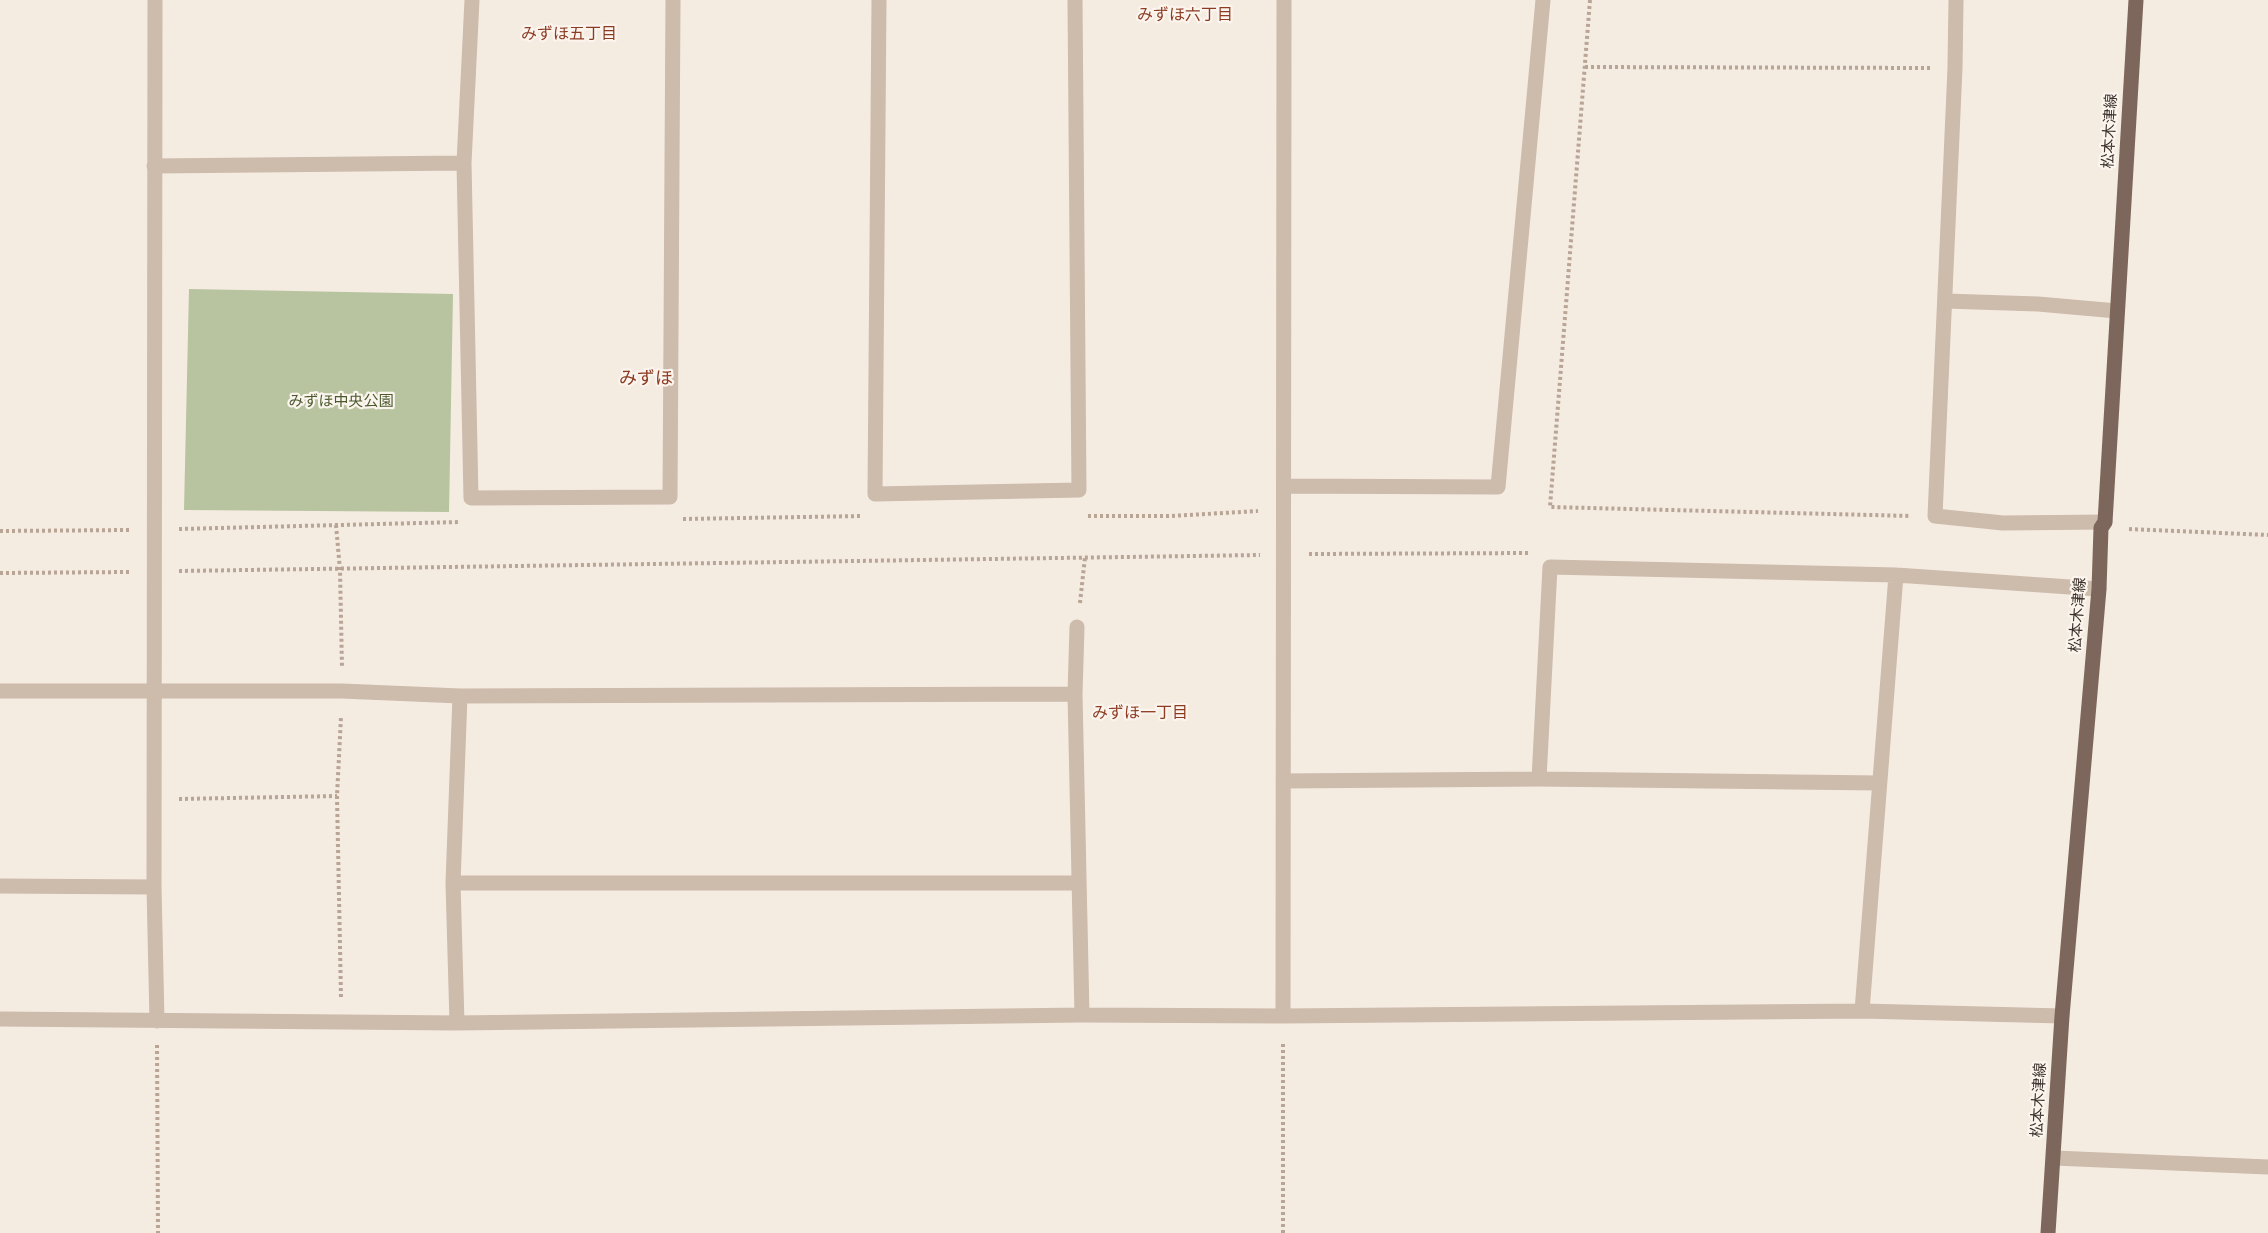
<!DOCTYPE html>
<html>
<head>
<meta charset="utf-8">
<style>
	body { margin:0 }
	canvas { display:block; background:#f4ebe1 }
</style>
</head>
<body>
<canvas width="2268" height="1233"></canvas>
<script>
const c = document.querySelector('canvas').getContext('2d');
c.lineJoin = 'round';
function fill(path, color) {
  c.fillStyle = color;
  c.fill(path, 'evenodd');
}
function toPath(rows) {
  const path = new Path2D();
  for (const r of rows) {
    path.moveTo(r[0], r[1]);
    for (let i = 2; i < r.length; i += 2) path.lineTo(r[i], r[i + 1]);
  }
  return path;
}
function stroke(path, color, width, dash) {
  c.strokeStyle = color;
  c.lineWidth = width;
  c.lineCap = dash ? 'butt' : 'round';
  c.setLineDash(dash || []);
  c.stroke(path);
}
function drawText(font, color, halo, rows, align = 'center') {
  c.font = font + ' Montserrat,"Noto Sans JP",sans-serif';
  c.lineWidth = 4.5;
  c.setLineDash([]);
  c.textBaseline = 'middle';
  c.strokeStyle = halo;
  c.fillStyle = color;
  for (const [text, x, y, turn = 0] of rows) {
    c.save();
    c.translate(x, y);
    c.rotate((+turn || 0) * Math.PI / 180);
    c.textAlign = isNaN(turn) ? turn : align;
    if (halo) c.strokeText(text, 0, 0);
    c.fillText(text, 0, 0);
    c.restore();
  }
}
const green = toPath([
	[189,289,453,294,449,512,184,510]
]);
const path = toPath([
	[1590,0,1550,507,1911,516],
	[1585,67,1930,68],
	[1088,516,1171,516,1258,511],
	[683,519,862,516],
	[336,525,340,570,342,668],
	[179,529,460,522],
	[2129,529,2268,535],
	[0,531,130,530],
	[1309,554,1530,553],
	[179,571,1260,555],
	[0,573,129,572],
	[1080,603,1085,557],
	[179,799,337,796],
	[341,997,337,796,341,717],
	[157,1045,158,1233],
	[1283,1233,1283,1042]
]);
const minor = toPath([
	[155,0,154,887,157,1021],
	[472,0,464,163,471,498,670,497,673,0],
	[879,0,875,494,1079,490,1075,0],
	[1956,0,1955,68,1935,516,2003,523,2105,522],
	[154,166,464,163],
	[1945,301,2038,304,2117,311],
	[1284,486,1498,487,1543,0],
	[1077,627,1075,694,1082,1015],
	[0,691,342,691,460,696,1075,694],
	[1539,779,1550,567,1896,575,2099,589],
	[1283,781,1539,779,1879,783],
	[453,883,1078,883],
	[0,886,154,887],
	[1862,1011,1896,575],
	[1283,1016,1284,0],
	[0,1019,457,1023,1082,1015,1283,1016,1862,1011,2062,1016],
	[457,1023,453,883,460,696],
	[2054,1158,2268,1167]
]);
const major = toPath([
	[2048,1233,2062,1016,2099,589,2101,528,2105,522,2136,0]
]);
const streetNames = [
	["松本木津線",2110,131,-87],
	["松本木津線",2078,615,-86],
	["松本木津線",2039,1100,-87]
];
const parkNames = [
	["みずほ中央公園",341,402]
];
const neighbourhoodNames = [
	["みずほ六丁目",1185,15],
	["みずほ五丁目",569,34],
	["みずほ一丁目",1140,713]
];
const quarterNames = [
	["みずほ",646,379]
];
fill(green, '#b8c4a0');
stroke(path, '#b9a596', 4, [3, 3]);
stroke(minor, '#cdbbac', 15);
stroke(major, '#7d675c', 15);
drawText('15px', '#3b302b', '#fbf5ee', streetNames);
drawText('15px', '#4a5a2e', '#fbf5ee', parkNames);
drawText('16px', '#8c3b22', '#fbf5ee', neighbourhoodNames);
drawText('18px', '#8c3b22', '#fbf5ee', quarterNames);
</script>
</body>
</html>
